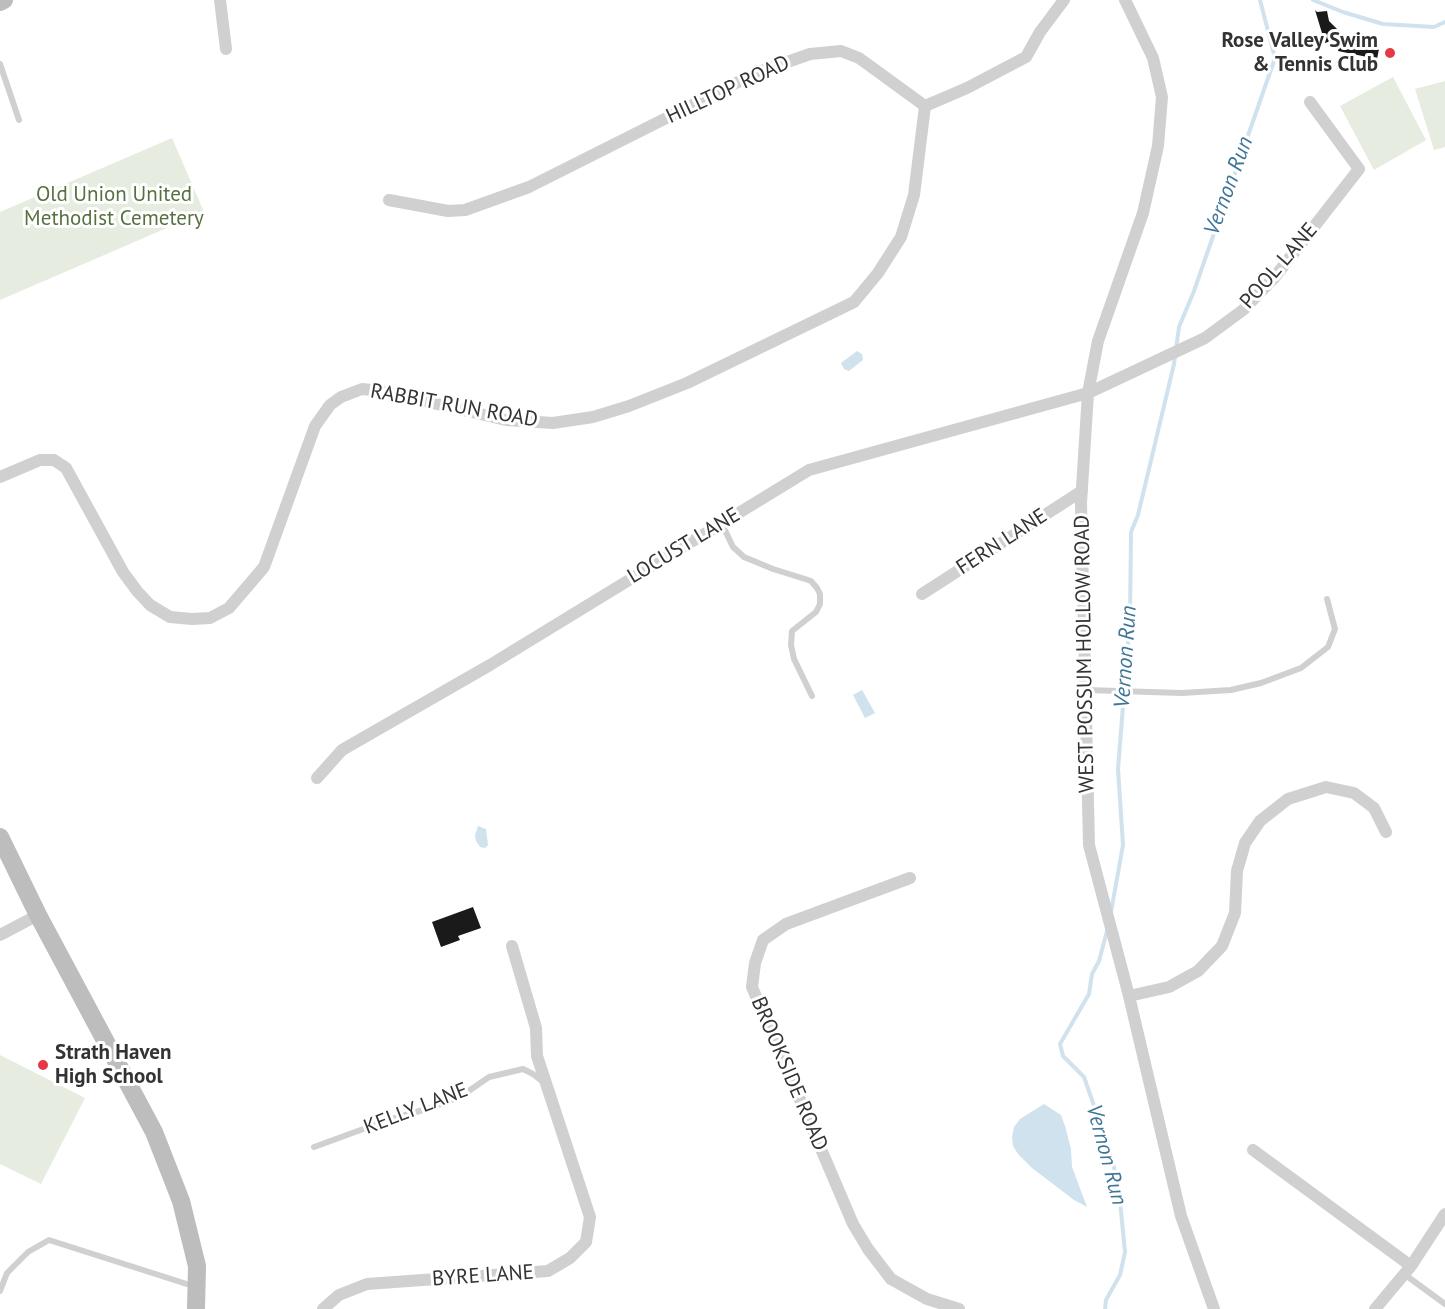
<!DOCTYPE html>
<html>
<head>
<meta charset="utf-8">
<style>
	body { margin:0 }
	canvas { display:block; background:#fff }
</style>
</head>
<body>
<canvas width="1445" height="1309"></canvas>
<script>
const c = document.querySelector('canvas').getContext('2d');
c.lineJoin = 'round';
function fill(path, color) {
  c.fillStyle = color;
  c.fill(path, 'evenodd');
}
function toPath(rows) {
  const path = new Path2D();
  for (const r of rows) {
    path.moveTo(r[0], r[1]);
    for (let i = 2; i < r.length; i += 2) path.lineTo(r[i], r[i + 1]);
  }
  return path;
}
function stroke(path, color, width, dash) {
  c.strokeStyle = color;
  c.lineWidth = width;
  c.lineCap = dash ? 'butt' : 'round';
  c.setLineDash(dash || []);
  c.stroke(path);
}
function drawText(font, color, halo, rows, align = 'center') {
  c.font = font + ' "PT Sans",sans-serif';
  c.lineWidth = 6;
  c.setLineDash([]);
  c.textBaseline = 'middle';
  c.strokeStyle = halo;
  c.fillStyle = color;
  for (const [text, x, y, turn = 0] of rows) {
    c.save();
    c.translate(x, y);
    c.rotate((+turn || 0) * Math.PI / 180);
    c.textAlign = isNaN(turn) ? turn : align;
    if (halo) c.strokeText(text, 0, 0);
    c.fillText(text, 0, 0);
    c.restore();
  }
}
const green = toPath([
	[1393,77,1426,140,1374,170,1340,106],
	[1445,81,1445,147,1434,150,1415,89],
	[172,138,204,212,0,300,0,212],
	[0,1055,85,1098,41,1184,0,1164]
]);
const water = toPath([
	[857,351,862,354,863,360,849,371,844,369,841,363],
	[862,690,875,713,865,718,853,695],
	[478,826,486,829,488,845,485,848,480,847,476,841,475,835],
	[1044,1104,1061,1115,1065,1126,1071,1149,1072,1167,1087,1207,1074,1200,1032,1168,1018,1154,1013,1146,1012,1137,1014,1127,1020,1119]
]);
const stream = toPath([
	[1313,0,1343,12,1383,24,1434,27,1445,22],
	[1111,912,1123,845,1118,769,1130,618,1131,532,1138,515,1174,364,1179,327,1194,291,1275,58,1260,0],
	[1105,1309,1106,1300,1120,1275,1125,1252,1120,1201,1114,1167,1105,1137,1084,1077,1063,1056,1060,1044,1089,994,1092,974,1099,961,1107,931]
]);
const building = toPath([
	[1315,10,1317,12,1327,11,1329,21,1337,29,1331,36,1331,41,1325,43],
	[1340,42,1379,49,1377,59,1338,51],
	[473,907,481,928,458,936,460,940,441,947,432,922]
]);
const lane = toPath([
	[0,64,19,120],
	[722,524,733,547,744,557,773,569,802,578,811,581,817,588,820,594,820,604,816,612,792,631,791,645,794,659,812,696],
	[1086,690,1182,693,1231,690,1261,683,1301,668,1328,647,1335,629,1327,599],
	[314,1147,388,1120,430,1108,460,1097,489,1077,523,1069,533,1074,543,1082],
	[1404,1274,1445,1304],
	[0,1291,7,1273,28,1252,49,1240,193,1286]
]);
const street = toPath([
	[220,0,226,49],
	[1125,0,1153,58,1162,97,1158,146,1143,213,1098,341,1088,393,1081,503,1089,845,1129,996,1181,1216,1214,1309],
	[925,106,967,88,1026,57,1040,32,1064,0],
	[389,200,448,211,465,210,479,205,529,187,756,73,810,54,841,51,859,58,925,106],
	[0,477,40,460,54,460,66,468,123,572,137,591,150,605,170,617,192,619,210,618,229,608,264,567,315,426,330,405,341,397,362,389,381,391,506,420,553,423,593,417,629,406,687,383,854,302,878,273,901,237,914,195,925,106],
	[922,594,1082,491],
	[317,778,342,750,490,665,809,470,1088,393,1205,338,1243,310,1274,278,1359,169,1310,102],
	[910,878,786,924,763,940,755,963,752,987,853,1224,868,1249,891,1279,927,1299,959,1309],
	[0,935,38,915],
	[1129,996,1169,987,1198,971,1222,946,1235,913,1237,871,1245,843,1260,821,1288,799,1326,787,1354,793,1374,808,1386,832],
	[1253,1150,1411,1266],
	[323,1309,339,1295,367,1284,548,1271,570,1258,586,1242,590,1217,537,1056,536,1028,512,946],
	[1375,1309,1411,1266,1445,1214]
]);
const secondary = toPath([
	[0,2,4,0],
	[0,837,38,915,154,1132,181,1201,197,1266,196,1309]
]);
const markers = [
	[1390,53,6,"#e63946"],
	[43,1065,6,"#e63946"]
];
const poiNames = [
	["Rose Valley Swim",1378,41],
	["& Tennis Club",1378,65],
	["Strath Haven",55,1053,"left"],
	["High School",55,1077,"left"]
];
const streetNames = [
	["HILLTOP ROAD",728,90,-25],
	["POOL LANE",1279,266,-49],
	["RABBIT RUN ROAD",454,406,10],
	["FERN LANE",1002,542,-33],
	["LOCUST LANE",684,546,-31],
	["WEST POSSUM HOLLOW ROAD",1085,654,-91],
	["BROOKSIDE ROAD",789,1074,67],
	["KELLY LANE",416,1109,-21],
	["BYRE LANE",483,1276,-4]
];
const parkNames = [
	["Old Union United",114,195],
	["Methodist Cemetery",114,219]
];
const waterNames = [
	["Vernon Run",1229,186,-70],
	["Vernon Run",1126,657,-86],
	["Vernon Run",1106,1155,75]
];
fill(green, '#e6ecdf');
fill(water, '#cfe2ee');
stroke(stream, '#cfe2ee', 4);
fill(building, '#1a1a1a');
stroke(lane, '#d0d0d0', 6);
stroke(street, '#d0d0d0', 12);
stroke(secondary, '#bdbdbd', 18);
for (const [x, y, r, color] of markers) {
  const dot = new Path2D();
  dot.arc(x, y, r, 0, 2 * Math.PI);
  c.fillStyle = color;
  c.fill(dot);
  stroke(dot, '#fff', 2);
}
drawText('bold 21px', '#333', '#fff', poiNames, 'right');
drawText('21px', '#333', '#fff', streetNames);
drawText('21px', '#56703f', '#fff', parkNames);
drawText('italic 22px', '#3f7597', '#fff', waterNames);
</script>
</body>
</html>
